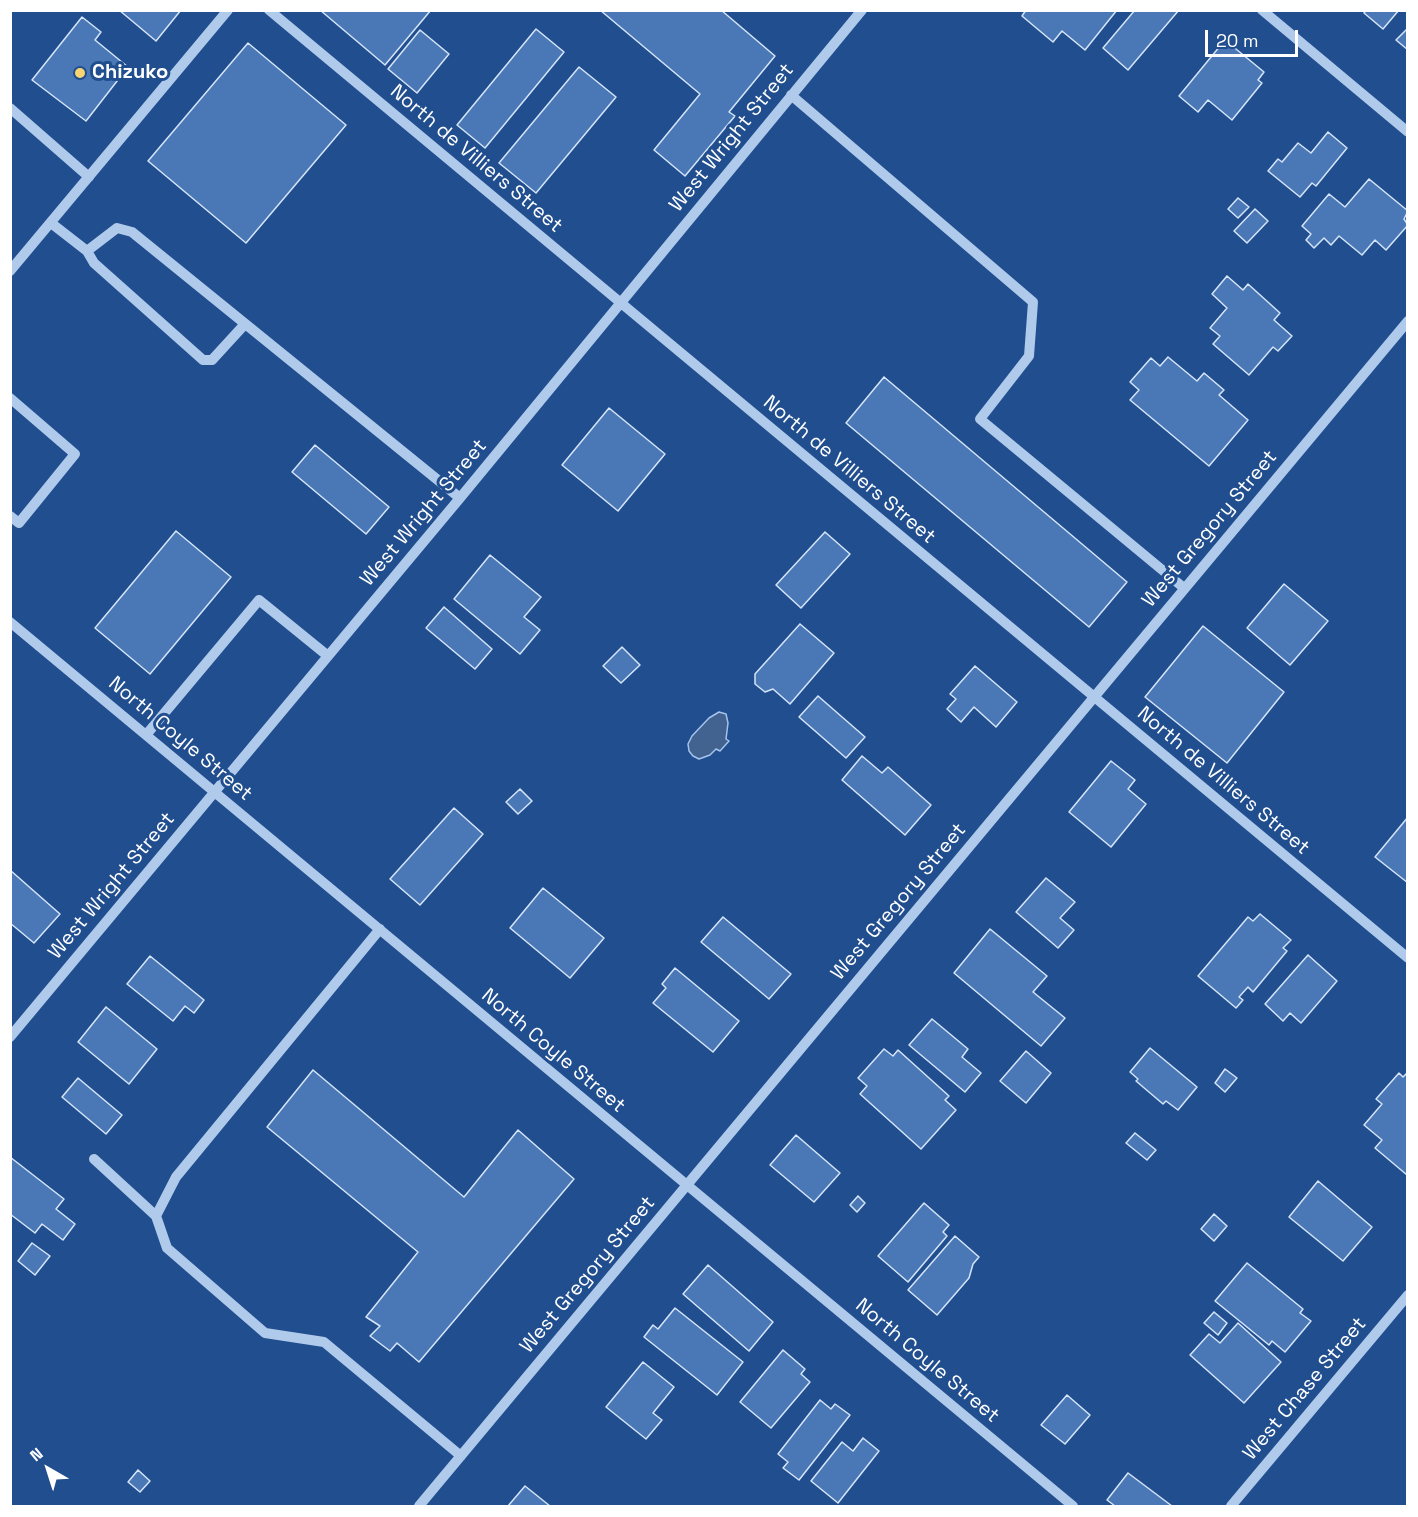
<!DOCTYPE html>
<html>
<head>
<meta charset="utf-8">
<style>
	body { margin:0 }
	#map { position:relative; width:1418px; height:1517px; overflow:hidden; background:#214e8e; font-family:"Space Grotesk",sans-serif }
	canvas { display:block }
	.frame { position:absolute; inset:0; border:12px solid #fff; pointer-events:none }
	.north { position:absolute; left:18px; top:1439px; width:60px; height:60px; -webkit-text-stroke:4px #214e8e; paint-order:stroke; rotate:321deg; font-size:16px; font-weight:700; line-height:24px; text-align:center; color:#fff }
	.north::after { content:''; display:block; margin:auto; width:21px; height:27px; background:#fff; clip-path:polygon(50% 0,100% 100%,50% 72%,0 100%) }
	.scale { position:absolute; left:1205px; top:30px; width:93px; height:27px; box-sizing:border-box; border:3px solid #fff; border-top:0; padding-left:8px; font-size:18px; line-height:21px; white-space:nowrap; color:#fff; -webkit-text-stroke:4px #214e8e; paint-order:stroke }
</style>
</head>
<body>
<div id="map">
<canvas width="1418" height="1517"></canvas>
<div class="frame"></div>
<div class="north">N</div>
<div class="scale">20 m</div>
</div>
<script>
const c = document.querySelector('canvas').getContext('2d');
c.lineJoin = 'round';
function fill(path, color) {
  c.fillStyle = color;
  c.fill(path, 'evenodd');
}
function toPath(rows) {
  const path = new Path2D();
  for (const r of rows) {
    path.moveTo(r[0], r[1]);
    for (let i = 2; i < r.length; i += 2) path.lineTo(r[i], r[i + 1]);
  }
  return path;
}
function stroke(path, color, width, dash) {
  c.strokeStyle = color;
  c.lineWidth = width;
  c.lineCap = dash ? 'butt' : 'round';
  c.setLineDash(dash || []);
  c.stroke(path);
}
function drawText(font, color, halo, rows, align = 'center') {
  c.font = font + ' "Space Grotesk",sans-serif';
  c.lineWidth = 6;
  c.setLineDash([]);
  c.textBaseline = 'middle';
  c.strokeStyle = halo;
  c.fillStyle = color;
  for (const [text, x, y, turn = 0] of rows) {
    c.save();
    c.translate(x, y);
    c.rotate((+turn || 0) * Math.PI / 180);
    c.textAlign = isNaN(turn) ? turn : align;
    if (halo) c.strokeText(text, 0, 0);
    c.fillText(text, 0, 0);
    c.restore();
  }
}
const water = toPath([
	[719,712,726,714,728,723,726,739,729,741,720,751,716,749,710,755,699,759,693,756,689,751,688,744,692,736,709,718,719,712]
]);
const building = toPath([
	[119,10,181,10,156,41,119,10],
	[320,10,431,10,385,65,320,10],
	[600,10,721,10,775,56,729,112,735,116,685,176,654,150,700,94,600,10],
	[1026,10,1117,10,1085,50,1062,31,1053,42,1022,16,1026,10],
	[1135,10,1179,10,1128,70,1103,48,1135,10],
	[1366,10,1399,10,1383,29,1364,13,1366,10],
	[82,17,101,32,95,40,128,67,86,121,32,80,82,17],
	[1408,28,1408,50,1396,40,1408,28],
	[536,29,564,52,485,148,457,125,536,29],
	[420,30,449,54,417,93,388,69,420,30],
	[1225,40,1264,72,1258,80,1262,83,1232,120,1208,100,1198,112,1179,96,1225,40],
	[248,43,346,125,246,243,148,161,248,43],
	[579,67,616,97,536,193,499,163,579,67],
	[1328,132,1347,148,1316,186,1312,183,1300,197,1268,171,1278,159,1282,162,1298,143,1311,153,1328,132],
	[1369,179,1408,211,1404,219,1408,225,1386,250,1375,240,1362,255,1339,236,1331,245,1324,238,1314,248,1306,240,1311,234,1302,226,1329,194,1345,207,1369,179],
	[1238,198,1249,207,1238,218,1228,209,1238,198],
	[1255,209,1268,221,1247,243,1234,231,1255,209],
	[1227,276,1243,290,1248,284,1280,313,1274,320,1292,336,1278,351,1273,347,1249,375,1213,344,1220,336,1210,328,1227,308,1212,294,1227,276],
	[1168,357,1197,381,1204,373,1224,390,1219,395,1248,420,1209,466,1130,400,1139,390,1130,382,1151,358,1160,366,1168,357],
	[884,377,1127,582,1089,627,846,423,884,377],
	[609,408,665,454,618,511,562,465,609,408],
	[315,445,389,507,366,534,292,472,315,445],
	[176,531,231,577,150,674,95,628,176,531],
	[825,532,850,554,801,608,776,585,825,532],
	[490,555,541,597,524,617,540,630,520,654,454,599,490,555],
	[1284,584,1328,621,1290,665,1247,628,1284,584],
	[444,607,492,649,475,669,426,628,444,607],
	[800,624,834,653,790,704,773,689,765,692,755,684,755,674,800,624],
	[1203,626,1284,692,1227,763,1145,697,1203,626],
	[622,647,640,665,621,683,603,666,622,647],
	[975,666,1017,702,996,727,974,707,961,722,947,709,956,699,950,694,975,666],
	[818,696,865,737,846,758,799,717,818,696],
	[862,756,882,773,888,767,931,805,905,835,842,780,862,756],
	[1111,761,1135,780,1128,789,1146,804,1111,847,1069,812,1111,761],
	[520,789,532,801,518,814,506,802,520,789],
	[454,808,483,834,420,905,390,879,454,808],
	[1408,817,1408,883,1375,857,1408,817],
	[10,870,60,914,34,943,10,923,10,870],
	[1046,878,1075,902,1060,918,1074,930,1058,948,1016,912,1046,878],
	[543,888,604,938,570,978,510,928,543,888],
	[1260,914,1291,940,1283,948,1287,951,1253,992,1248,987,1239,997,1243,1000,1236,1008,1198,976,1248,917,1253,921,1260,914],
	[723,917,791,974,769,999,701,942,723,917],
	[990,929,1047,976,1033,992,1065,1018,1041,1046,954,973,990,929],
	[1308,955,1337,981,1301,1023,1290,1013,1283,1021,1265,1004,1308,955],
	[150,956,204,1000,194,1013,185,1006,173,1021,127,984,150,956],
	[675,968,739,1021,713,1052,653,1003,666,988,662,984,675,968],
	[106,1007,157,1049,129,1084,78,1042,106,1007],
	[932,1019,968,1049,962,1057,981,1073,965,1092,909,1045,932,1019],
	[1150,1048,1197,1087,1178,1110,1166,1101,1163,1104,1136,1081,1138,1079,1130,1072,1150,1048],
	[884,1049,893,1056,898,1050,949,1096,945,1100,956,1110,921,1149,860,1094,867,1086,858,1078,884,1049],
	[1026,1051,1051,1073,1026,1103,1000,1081,1026,1051],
	[1225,1069,1237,1078,1225,1092,1215,1083,1225,1069],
	[313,1070,464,1197,518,1130,574,1179,419,1362,397,1343,390,1351,370,1336,380,1326,366,1317,418,1252,267,1127,313,1070],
	[1408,1072,1408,1174,1407,1175,1375,1148,1382,1140,1364,1125,1382,1104,1376,1099,1399,1073,1403,1077,1408,1072],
	[78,1078,122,1115,106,1134,62,1097,78,1078],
	[1135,1133,1156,1150,1147,1160,1126,1143,1135,1133],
	[796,1135,840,1173,814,1202,770,1165,796,1135],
	[10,1157,64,1199,56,1209,75,1224,63,1240,42,1224,35,1233,10,1214,10,1157],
	[1318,1181,1372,1227,1343,1261,1289,1217,1318,1181],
	[858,1196,865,1203,857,1212,850,1205,858,1196],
	[924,1203,949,1225,943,1232,947,1236,908,1282,878,1256,924,1203],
	[1214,1214,1227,1226,1214,1241,1201,1229,1214,1214],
	[955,1236,979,1257,973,1264,969,1278,937,1315,908,1290,955,1236],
	[32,1243,50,1256,35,1275,18,1261,32,1243],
	[1247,1263,1303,1309,1300,1313,1311,1321,1285,1352,1272,1341,1269,1345,1215,1301,1247,1263],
	[708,1265,773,1322,749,1351,683,1294,708,1265],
	[675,1308,743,1362,717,1395,644,1337,653,1325,658,1329,675,1308],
	[1214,1312,1227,1323,1218,1335,1204,1323,1214,1312],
	[1238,1323,1281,1362,1244,1403,1190,1355,1209,1334,1220,1343,1238,1323],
	[783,1350,805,1369,801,1374,810,1382,771,1428,740,1402,783,1350],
	[643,1362,674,1387,653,1413,662,1420,646,1439,606,1407,643,1362],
	[1067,1395,1090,1415,1065,1444,1041,1425,1067,1395],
	[820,1400,831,1409,835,1404,850,1415,799,1480,783,1468,788,1462,778,1454,820,1400],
	[863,1438,879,1451,838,1503,811,1481,842,1442,853,1451,863,1438],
	[138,1470,150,1481,140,1492,128,1482,138,1470],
	[1128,1473,1172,1506,1115,1506,1107,1500,1128,1473],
	[525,1486,550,1506,508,1506,525,1486]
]);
const minor = toPath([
	[269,10,1408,958],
	[1262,10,1408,132],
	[791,95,1033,302,1029,356,980,419,1184,588],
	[10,108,89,177],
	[51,223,87,251,117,228,132,232,460,498],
	[87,251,94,263,203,360,212,360,245,324],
	[10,271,228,10],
	[10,398,75,454,19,523,10,516],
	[10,622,1073,1506],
	[146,735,259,600,328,656],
	[380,929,176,1177,156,1216,167,1248,265,1333,324,1342,461,1456],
	[10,1037,460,498,862,10],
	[94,1159,156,1216],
	[419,1506,1408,321],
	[1231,1506,1408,1295]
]);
const markers = [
	[80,73,6,"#f8d572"]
];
const poiNames = [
	["Chizuko",92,73]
];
const streetNames = [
	["West Wright Street",732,138,-51],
	["North de Villiers Street",476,159,40],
	["North de Villiers Street",849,470,40],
	["West Wright Street",424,513,-50],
	["West Gregory Street",1210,529,-50],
	["North Coyle Street",180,739,40],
	["North de Villiers Street",1223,781,40],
	["West Wright Street",112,886,-50],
	["West Gregory Street",899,902,-50],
	["North Coyle Street",553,1051,40],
	["West Gregory Street",588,1275,-50],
	["North Coyle Street",927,1361,40],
	["West Chase Street",1305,1389,-50]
];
fill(water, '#426290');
stroke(water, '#a4c4ed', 1.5);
fill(building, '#4a77b5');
stroke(building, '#d5e5f9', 1.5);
stroke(minor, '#b0caec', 10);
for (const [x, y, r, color] of markers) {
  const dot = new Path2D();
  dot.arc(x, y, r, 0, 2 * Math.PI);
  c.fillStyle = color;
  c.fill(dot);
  stroke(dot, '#214e8e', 2);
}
drawText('bold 20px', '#fff', '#214e8e', poiNames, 'left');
drawText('20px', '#fff', '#214e8e', streetNames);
</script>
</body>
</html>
